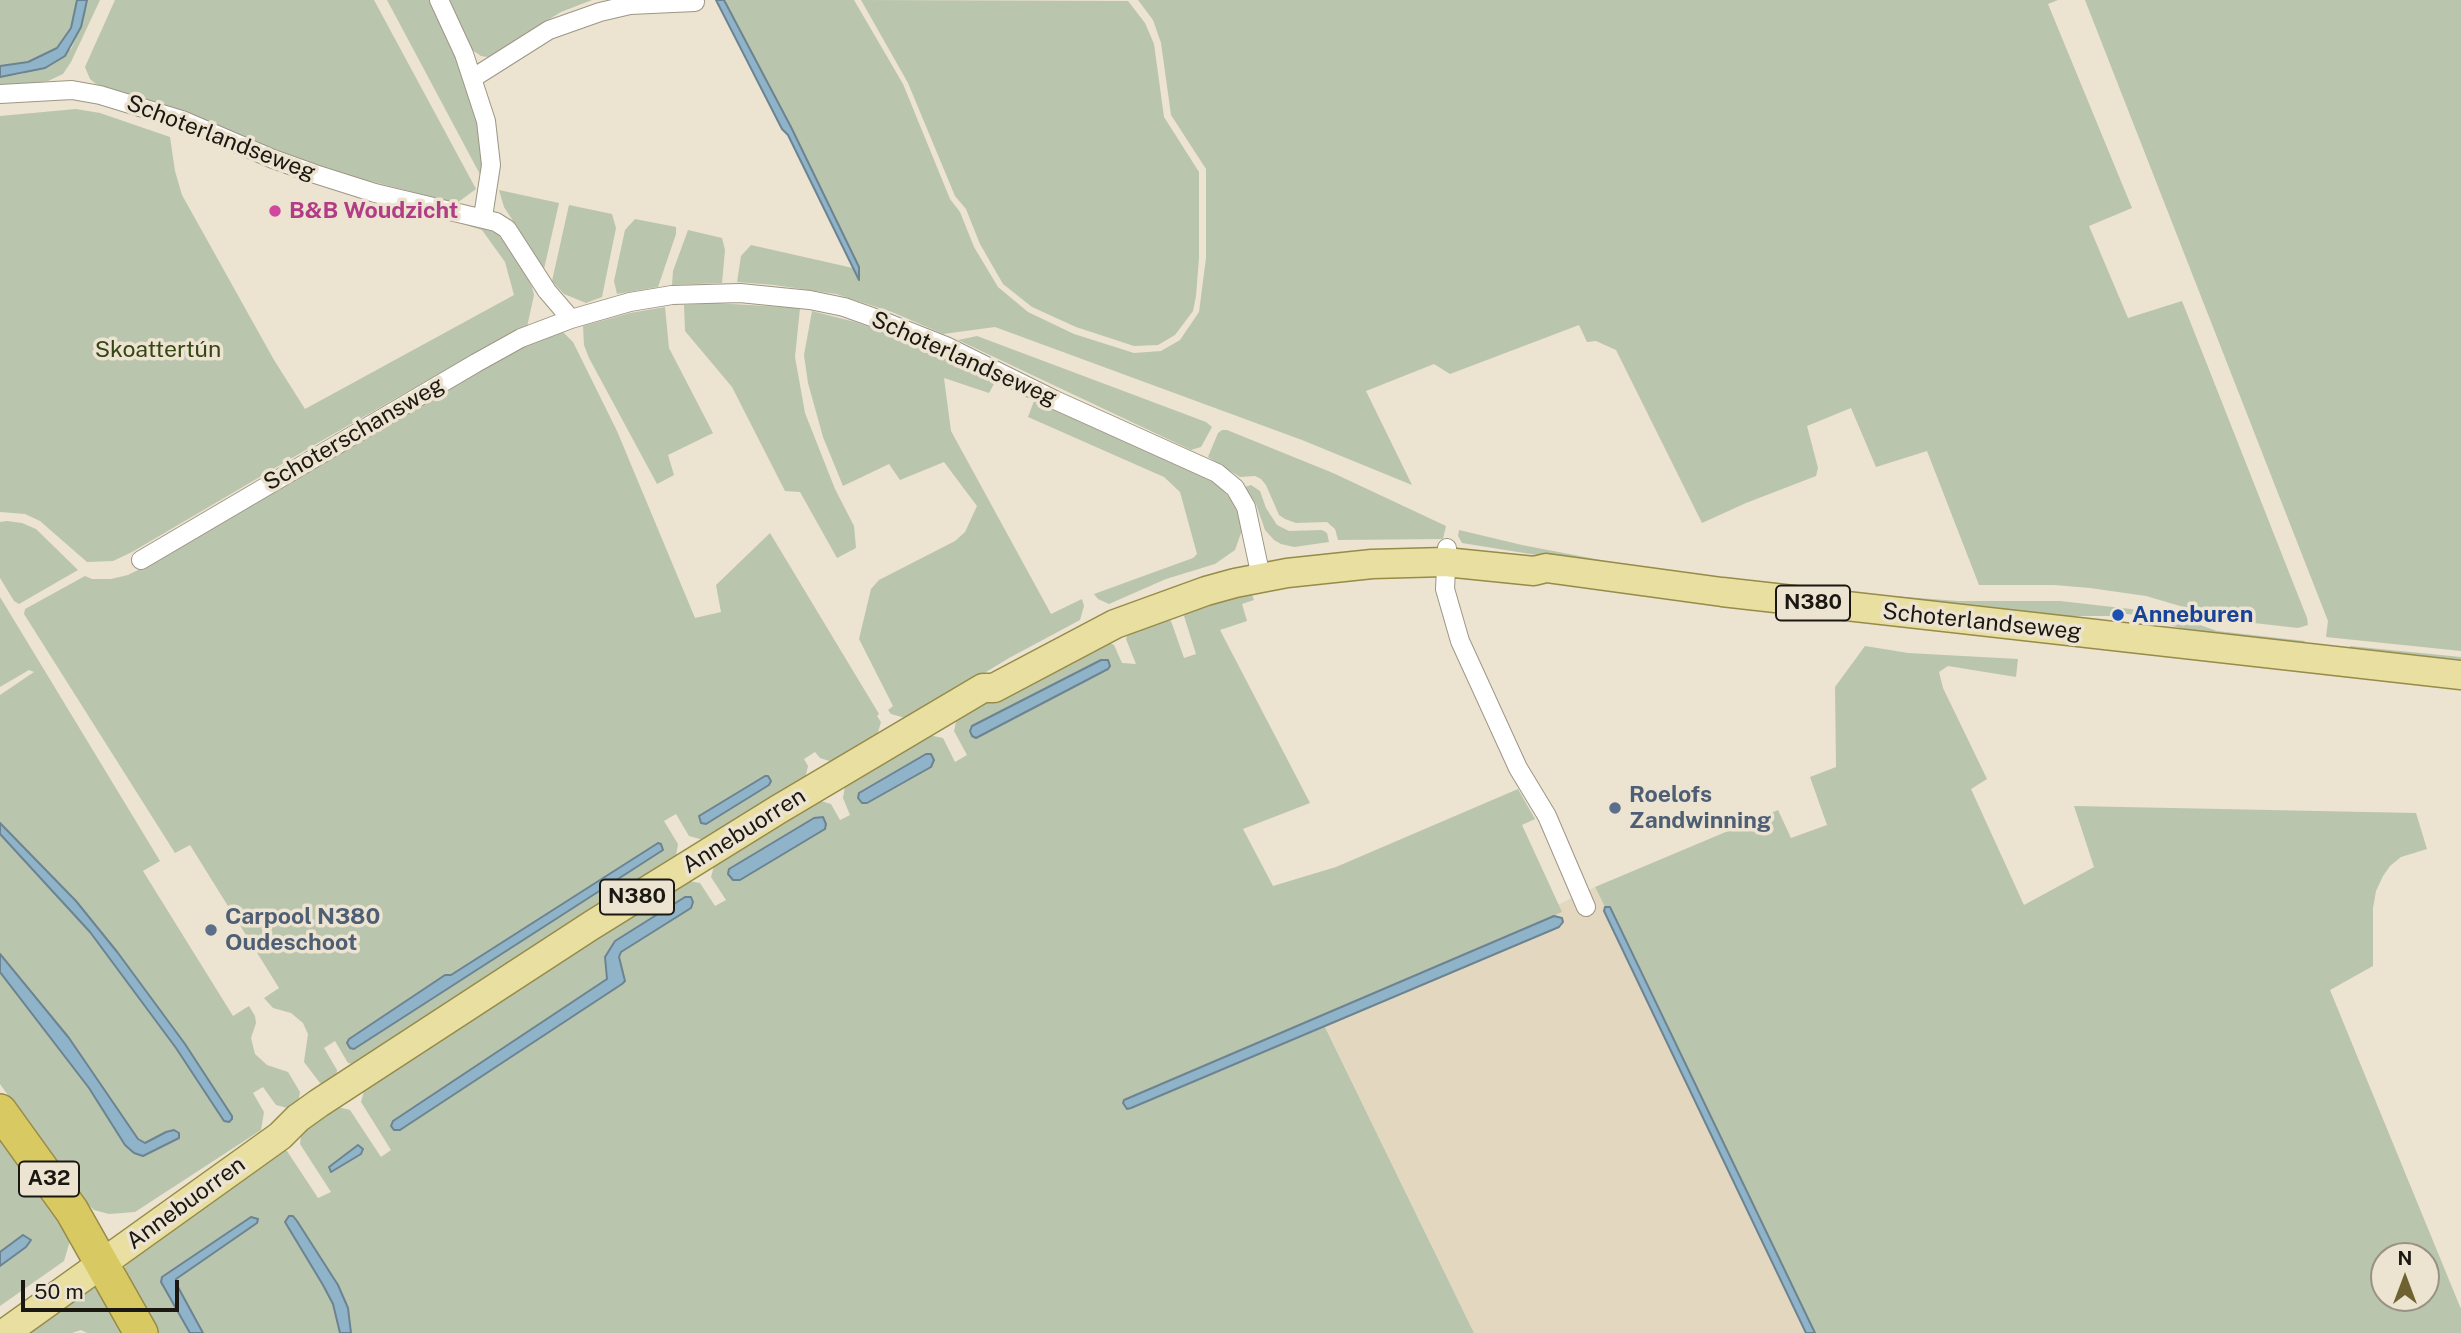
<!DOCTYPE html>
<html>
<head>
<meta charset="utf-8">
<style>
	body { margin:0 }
	#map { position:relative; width:2461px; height:1333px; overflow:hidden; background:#ece3d1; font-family:"Public Sans",sans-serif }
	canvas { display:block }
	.north { position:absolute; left:2370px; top:1242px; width:70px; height:70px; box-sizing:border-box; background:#ece3d1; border:2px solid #989285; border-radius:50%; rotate:0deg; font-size:19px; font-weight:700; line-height:28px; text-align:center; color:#1b1812 }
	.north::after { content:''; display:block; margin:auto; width:24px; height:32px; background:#6e6330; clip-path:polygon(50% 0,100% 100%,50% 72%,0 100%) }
	.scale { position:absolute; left:21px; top:1280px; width:158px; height:32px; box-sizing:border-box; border:4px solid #1b1812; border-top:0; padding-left:9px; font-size:21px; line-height:24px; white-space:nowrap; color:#1b1812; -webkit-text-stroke:5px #ece3d1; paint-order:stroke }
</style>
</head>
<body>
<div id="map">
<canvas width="2461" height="1333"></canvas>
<div class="north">N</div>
<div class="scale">50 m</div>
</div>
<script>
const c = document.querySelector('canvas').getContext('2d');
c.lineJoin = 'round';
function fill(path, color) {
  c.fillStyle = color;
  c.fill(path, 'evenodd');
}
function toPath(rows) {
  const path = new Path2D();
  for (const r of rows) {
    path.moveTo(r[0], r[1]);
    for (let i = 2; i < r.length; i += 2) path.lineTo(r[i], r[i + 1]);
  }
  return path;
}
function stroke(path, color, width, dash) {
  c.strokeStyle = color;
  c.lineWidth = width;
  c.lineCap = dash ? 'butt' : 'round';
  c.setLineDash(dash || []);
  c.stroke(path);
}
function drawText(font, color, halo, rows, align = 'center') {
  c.font = font + ' "Public Sans",sans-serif';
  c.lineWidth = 7;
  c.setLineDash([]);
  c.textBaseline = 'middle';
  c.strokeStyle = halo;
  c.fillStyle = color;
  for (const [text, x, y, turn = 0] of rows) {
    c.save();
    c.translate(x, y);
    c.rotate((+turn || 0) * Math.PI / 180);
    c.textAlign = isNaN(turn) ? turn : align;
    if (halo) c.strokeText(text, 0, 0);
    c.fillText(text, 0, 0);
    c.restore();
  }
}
const built = toPath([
	[1595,887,1809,1333,1474,1333,1321,1018]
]);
const green = toPath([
	[0,0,77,0,71,28,57,48,28,62,0,66],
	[87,0,100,0,71,62,63,74,48,81,0,88,0,77,22,74,71,49,81,27],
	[115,0,374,0,476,189,457,203,330,171,286,157,175,109,96,84,90,79,85,67],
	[387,0,432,0,449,37,475,114,481,136,483,180],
	[448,0,592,0,561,12,520,37,496,56,487,57,481,56,468,47],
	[724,0,854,0,903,84,950,199,960,212,974,247,998,287,1028,312,1074,334,1134,353,1161,351,1180,340,1199,312,1206,258,1206,169,1171,115,1161,43,1153,20,1138,0,2058,0,2048,4,2132,208,2089,226,2128,318,2182,301,2307,618,2308,625,2298,628,2228,620,2146,596,2090,588,2054,585,1979,585,1927,451,1876,467,1851,408,1807,426,1818,468,1816,476,1746,503,1702,523,1616,350,1596,341,1587,342,1579,325,1450,374,1434,364,1366,391,1412,485,1302,440,995,327,943,334,892,312,836,294,774,285,737,282,741,256,751,245,853,268,857,278,791,127],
	[861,0,1128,1,1145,23,1154,44,1164,117,1199,172,1199,258,1196,296,1193,311,1175,335,1158,345,1134,346,1076,327,1032,307,1003,284,980,244,966,209,955,196,908,83],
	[2085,0,2461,0,2461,651,2326,637,2328,621],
	[76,109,100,113,170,137,175,171,182,195,274,360,305,409,514,295,505,262,482,230,466,225,466,221,486,228,497,234,505,241,519,262,532,287,534,295,527,327,489,345,316,444,132,552,113,561,87,562,40,521,25,514,0,512,0,116],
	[499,190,559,203,544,269,504,207],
	[569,205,612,214,616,228,602,297,586,303,564,294,552,281],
	[635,219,676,227,676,234,658,287,617,294,614,281,625,230],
	[688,230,722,238,725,250,722,283,672,285,673,271],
	[715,303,800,308,795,357,805,413,835,489,854,526,856,548,837,558,800,492,785,491,732,387,685,331,684,305],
	[665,307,669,348,713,433,668,455,674,475,657,484,589,358,584,345,583,326,630,313],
	[812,311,855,322,905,340,995,382,989,393,944,378,951,431,1051,614,1082,599,1084,606,1080,620,1009,658,909,719,891,714,888,710,893,706,859,639,871,589,879,580,955,541,965,532,977,506,944,462,900,480,889,464,843,486,823,437,808,383,804,355],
	[561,330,573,342,617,431,695,618,721,612,716,585,770,533,879,714,877,716,881,722,876,739,836,763,820,758,815,752,804,759,808,766,804,783,707,841,689,836,676,814,664,821,678,844,675,861,359,1065,348,1063,335,1041,324,1048,337,1070,336,1079,330,1084,320,1083,304,1062,308,1034,303,1023,291,1013,273,1008,264,998,279,988,190,845,175,853,24,614,25,609,85,576,92,579,111,579,128,575,152,563,503,354],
	[765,776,769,785,706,824,699,816],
	[658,843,661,844,347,1043,349,1038,445,975,451,975],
	[977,336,1206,422,1212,427,1201,447,1191,450,958,340],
	[1034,401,1214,481,1230,498,1240,517,1242,530,1235,550,1215,564,1166,579,1109,604,1098,599,1094,594,1193,558,1197,554,1180,492,1164,477,1028,417],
	[1222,430,1227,430,1333,473,1446,526,1443,539,1338,540,1335,529,1327,522,1296,523,1285,519,1279,515,1266,485,1261,479,1255,476,1240,477,1208,457,1218,433],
	[1251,485,1260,491,1266,508,1277,525,1289,531,1322,530,1327,533,1329,542,1294,547,1281,544,1274,540,1265,530,1256,504,1245,487],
	[7,521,22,523,36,529,78,570,19,604,14,601,0,578,0,522],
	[1459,530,1522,545,1642,568,1642,572,1462,543,1458,536],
	[1250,590,1254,600,1242,604,1247,621,1220,630,1310,803,1243,829,1273,886,1336,867,1518,789,1535,819,1522,825,1562,912,1124,1100,1123,1103,1127,1109,1131,1108,1325,1027,1474,1333,351,1333,351,1329,285,1222,323,1285,333,1304,340,1333,203,1333,178,1287,176,1279,251,1217,162,1277,161,1282,190,1333,150,1333,124,1284,125,1267,133,1250,274,1148,287,1151,318,1198,331,1192,300,1144,302,1128,334,1106,350,1110,381,1157,391,1150,361,1102,366,1084,682,880,700,883,715,906,726,900,711,877,716,859,814,799,831,804,840,820,850,815,843,798,846,780,923,734,943,738,955,762,967,755,954,731,958,713,1097,637,1114,645,1122,663,1136,664,1126,639,1132,622,1155,614,1171,621,1184,658,1196,654,1184,616,1191,601],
	[1102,660,1110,666,1108,670,976,737,972,736,972,726],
	[814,818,823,818,801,843,740,880,733,880,728,874,730,869],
	[615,941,629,945,618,956,625,980,622,984,394,1120,608,979,605,968],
	[1880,595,1958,601,2060,601,2166,613,2217,631,2305,641,2301,647,2214,637,2154,621,2153,617,2117,613,2116,616,2040,616,1879,600],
	[0,597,160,861,143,871,233,1016,249,1006,255,1016,256,1023,251,1038,255,1054,267,1065,288,1072,300,1092,298,1103,291,1109,276,1105,263,1087,253,1093,264,1112,261,1130,135,1212,109,1214,94,1210,81,1197,0,1084,0,972,89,1088,125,1145,134,1153,166,1132,144,1143,138,1139,69,1038,0,954,0,834,90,932,176,1048,224,1120,232,1116,185,1044,97,926,76,901,0,823,0,695,34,672,29,670,0,687],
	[1865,646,1908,653,2018,659,2016,677,1948,666,1939,672,1943,688,1987,779,1971,789,2024,905,2094,867,2074,806,2416,813,2427,849,2401,857,2390,866,2383,876,2376,891,2373,908,2373,966,2330,990,2461,1309,2461,1333,1815,1333,1611,907,1605,907,1595,887,1778,810,1791,838,1827,825,1810,777,1836,767,1835,687],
	[2384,1256,2426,1256,2426,1298,2384,1298],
	[2350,646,2461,657,2461,665,2349,650],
	[0,1124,68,1231,70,1241,64,1261,0,1306],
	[87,1279,105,1290,133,1333,87,1333,81,1330,72,1333,13,1333]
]);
const water = toPath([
	[77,0,87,0,84,14,81,27,65,56,45,68,0,77,0,66,28,62,57,48,71,28,77,0],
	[716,0,724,0,791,127,859,267,859,280,788,135,782,129,716,0],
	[1101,660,1108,660,1110,666,1108,669,976,738,972,736,970,731,972,726,1101,660],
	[926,754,931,754,934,760,931,767,867,803,862,803,858,798,859,793,926,754],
	[765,776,768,776,771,781,769,785,706,824,701,823,699,816,765,776],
	[823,817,826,824,825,829,740,880,733,880,728,874,729,869,814,818,823,817],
	[0,823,76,901,118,953,185,1044,232,1116,232,1119,229,1122,224,1121,176,1048,90,932,0,834,0,823],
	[658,843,661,844,663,850,354,1049,350,1048,347,1043,349,1039,445,975,451,975,658,843],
	[685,897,691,897,693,902,691,908,621,952,619,957,625,981,622,984,400,1130,394,1130,391,1126,393,1121,607,979,605,957,615,941,685,897],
	[1605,907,1610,907,1815,1333,1806,1333,1604,911,1605,907],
	[1554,916,1562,918,1563,922,1559,927,1131,1108,1127,1109,1123,1103,1124,1100,1554,916],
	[0,954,69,1038,138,1139,145,1143,166,1132,174,1130,179,1133,179,1138,143,1156,134,1153,125,1145,89,1088,0,972,0,954],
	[358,1145,363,1149,361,1154,331,1172,329,1167,358,1145],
	[289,1216,293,1216,297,1221,338,1285,348,1308,351,1333,340,1333,333,1304,323,1285,285,1222,289,1216],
	[251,1217,258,1219,257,1223,176,1279,178,1287,203,1333,190,1333,161,1282,162,1277,251,1217],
	[23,1235,31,1240,26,1247,0,1266,0,1252,23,1235]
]);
const street = toPath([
	[439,0,464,54,486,121,491,165,483,217],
	[473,78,549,30,600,12,630,5,695,2],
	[0,94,72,90,100,95,182,120,273,159,315,174,375,193,496,222,507,229,547,291,571,319],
	[1447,548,1445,589,1460,641,1518,768,1547,816,1586,907],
	[141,560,476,363,521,338,571,319,630,302,672,295,740,293,810,300,844,307,883,321,946,346,1055,400,1217,473,1235,488,1246,507,1261,577]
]);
const primary = toPath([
	[5,1333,280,1136,298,1118,319,1103,592,925,779,809,983,688,994,688,1115,624,1206,591,1235,583,1287,573,1372,564,1445,562,1534,571,1546,568,1722,592,2461,675]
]);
const highway = toPath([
	[0,1111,72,1211,141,1333]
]);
const markers = [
	[275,211,7,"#d1479c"],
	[2118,615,7,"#1a4fb4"],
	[1615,808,7,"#5c6f8a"],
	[211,930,7,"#5c6f8a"]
];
const shields = [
	[1813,603,74],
	[637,897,74],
	[49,1179,60]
];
const shieldNames = [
	["N380",1813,603],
	["N380",637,897],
	["A32",49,1179]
];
const streetNames = [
	["Schoterlandseweg",221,138,21],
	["Schoterlandseweg",964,359,24],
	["Schoterschansweg",354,434,-30],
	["Schoterlandseweg",1982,622,6],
	["Annebuorren",744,831,-32],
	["Annebuorren",186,1203,-36]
];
const hotelNames = [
	["B&B Woudzicht",289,211]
];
const parkNames = [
	["Skoattertún",158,350]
];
const transitNames = [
	["Anneburen",2132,615]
];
const serviceNames = [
	["Roelofs",1629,795],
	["Zandwinning",1629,821],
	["Carpool N380",225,917],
	["Oudeschoot",225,943]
];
fill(built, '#e4d7bf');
fill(green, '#bac5ae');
fill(water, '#8fb3c8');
stroke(water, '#6c8491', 2);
stroke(street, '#9e9685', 20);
stroke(primary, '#968b47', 31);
stroke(highway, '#968b47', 36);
stroke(street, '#fff', 18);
stroke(primary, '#e8dfa1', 28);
stroke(highway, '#d8c963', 33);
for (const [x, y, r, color] of markers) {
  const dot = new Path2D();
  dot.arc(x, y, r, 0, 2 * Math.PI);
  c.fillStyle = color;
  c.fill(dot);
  stroke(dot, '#ece3d1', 2.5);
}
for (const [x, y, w] of shields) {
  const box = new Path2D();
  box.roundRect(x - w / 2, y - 17.5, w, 35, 5);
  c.fillStyle = '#ece3d1';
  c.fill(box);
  stroke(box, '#1b1812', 2);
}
drawText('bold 21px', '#1b1812', null, shieldNames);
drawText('23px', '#1b1812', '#ece3d1', streetNames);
drawText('bold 23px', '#b23c85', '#ece3d1', hotelNames, 'left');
drawText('23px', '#334613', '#ece3d1', parkNames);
drawText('bold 23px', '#164399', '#ece3d1', transitNames, 'left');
drawText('bold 23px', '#4e5e75', '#ece3d1', serviceNames, 'left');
</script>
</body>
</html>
